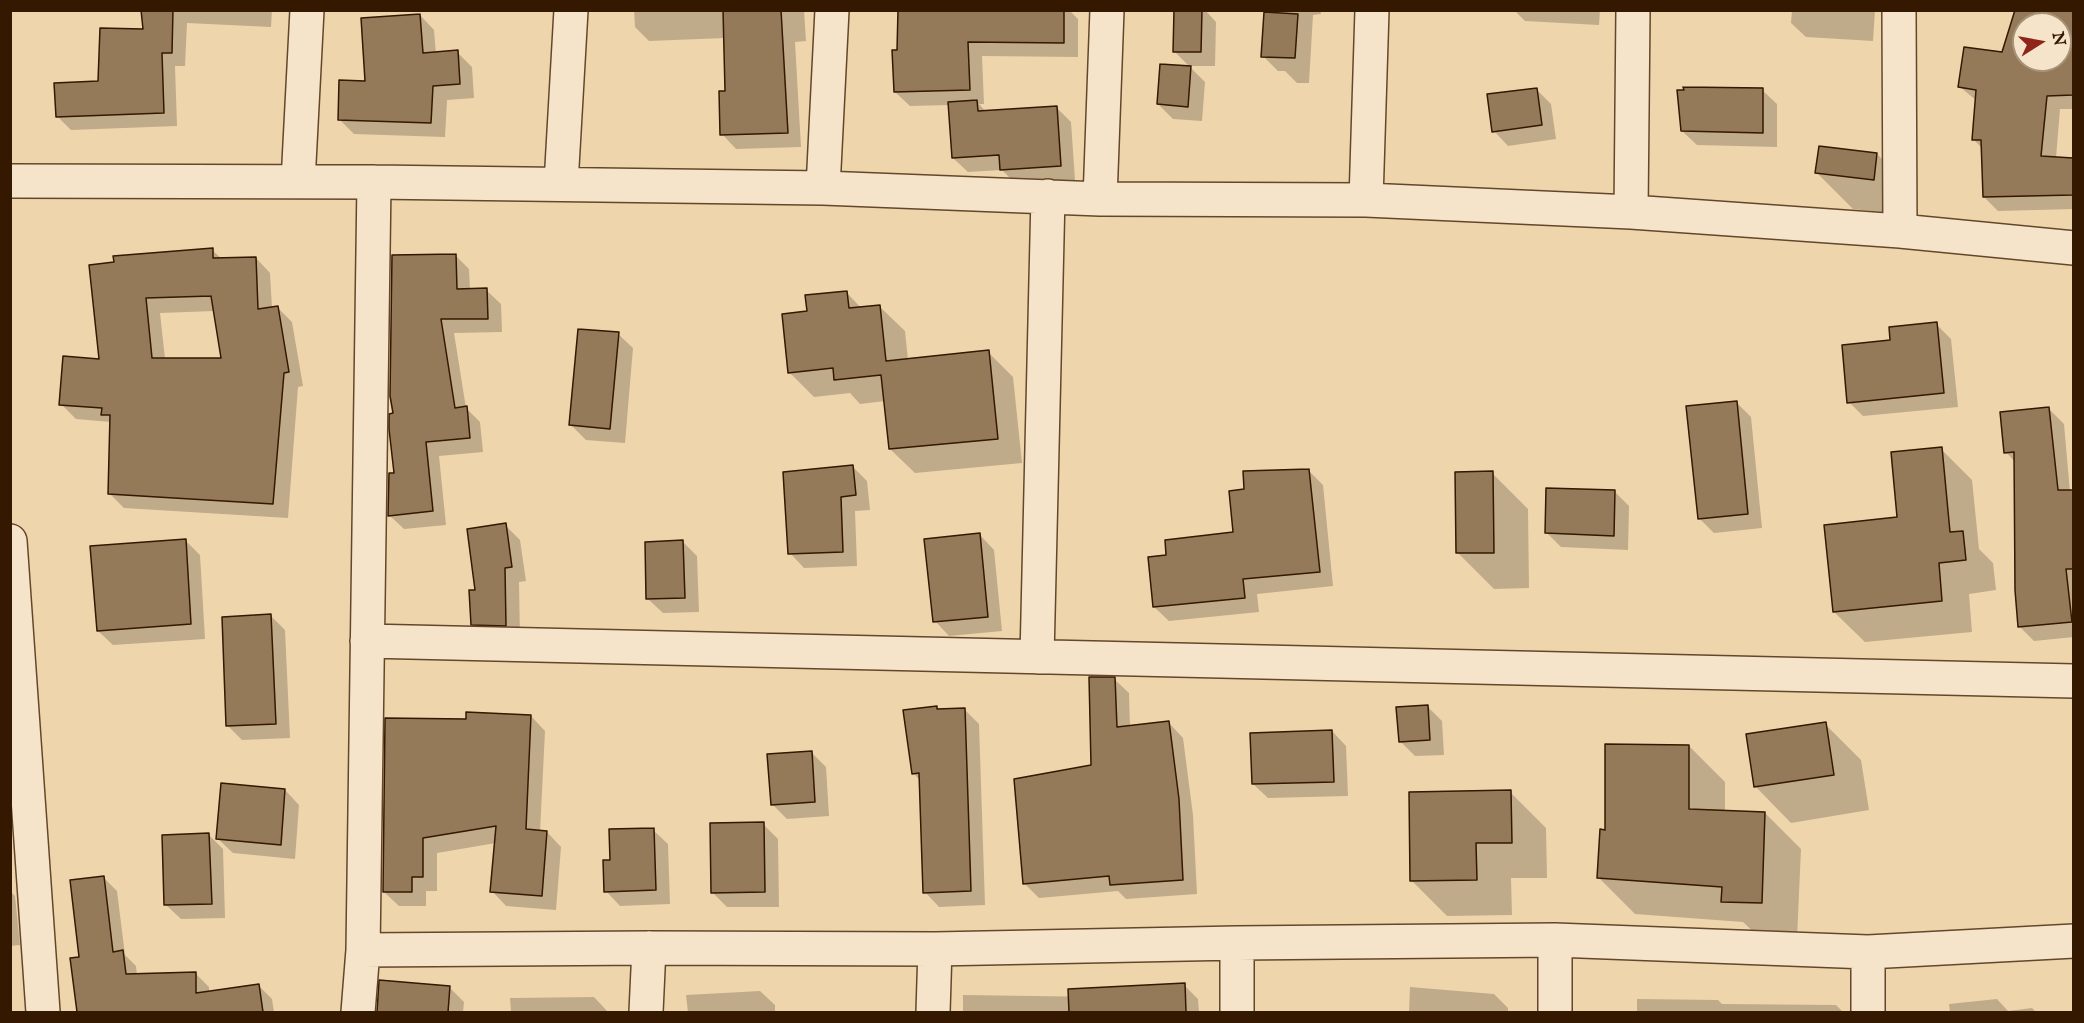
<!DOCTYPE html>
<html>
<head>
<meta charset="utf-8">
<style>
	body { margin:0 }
	#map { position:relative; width:2084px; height:1023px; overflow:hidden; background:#efd5ac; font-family:"IM FELL English",serif }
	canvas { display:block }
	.frame { position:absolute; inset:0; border:12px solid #341800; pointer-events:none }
	.north { position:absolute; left:2012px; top:12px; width:60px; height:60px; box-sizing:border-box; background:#f5e4c9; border:2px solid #a89279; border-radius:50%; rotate:79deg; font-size:16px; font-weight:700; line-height:24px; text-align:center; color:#341800 }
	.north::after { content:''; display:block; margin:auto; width:21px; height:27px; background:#8f2418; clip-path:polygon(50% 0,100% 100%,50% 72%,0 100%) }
</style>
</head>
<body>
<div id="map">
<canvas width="2084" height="1023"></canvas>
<div class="frame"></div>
<div class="north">N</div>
</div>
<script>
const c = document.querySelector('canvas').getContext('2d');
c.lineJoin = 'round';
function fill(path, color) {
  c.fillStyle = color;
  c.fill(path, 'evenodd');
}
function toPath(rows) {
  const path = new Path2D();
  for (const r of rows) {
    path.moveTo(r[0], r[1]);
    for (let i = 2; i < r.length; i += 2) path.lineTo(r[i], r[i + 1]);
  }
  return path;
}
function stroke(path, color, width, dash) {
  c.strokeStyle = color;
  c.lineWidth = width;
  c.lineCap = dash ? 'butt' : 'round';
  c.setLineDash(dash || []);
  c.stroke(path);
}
const shadow = toPath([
	[143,10,272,10,271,27,187,23,185,66,175,66,177,126,71,130,57,116,100,83,144,31],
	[634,10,804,10,806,41,795,42,801,147,736,149,722,134,727,92,725,38,649,41,635,27],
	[899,10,1069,10,1078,19,1078,57,982,56,984,104,979,104,986,112,1056,107,1071,122,1075,180,1016,184,1002,170,968,172,953,158,950,105,910,106,895,92],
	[1175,10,1205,10,1216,22,1215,66,1189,66,1174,51],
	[1275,10,1320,10,1321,14,1313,15,1309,83,1297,83,1285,71,1278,71,1263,56],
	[1514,10,1600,10,1599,25,1525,21],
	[1792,10,1875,10,1873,41,1806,37,1791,23],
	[2017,10,2074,10,2074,109,2060,109,2056,158,2074,159,2074,209,1998,211,1984,197,1983,149,1973,139,1977,101,1960,87,2003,54],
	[2024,24,2060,24,2060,60,2024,60],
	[420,15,434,30,436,54,457,52,472,67,474,98,447,100,445,137,354,134,339,119],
	[1190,67,1205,82,1202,121,1173,119,1158,104],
	[1537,90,1551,104,1556,139,1508,146,1494,131],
	[1762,90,1777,104,1777,147,1697,145,1682,131],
	[1877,154,1913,190,1910,215,1853,209,1817,173],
	[212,250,222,259,256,258,270,273,272,308,277,307,292,322,303,386,298,387,288,518,124,508,109,493,111,422,76,419,61,404,101,361,91,266],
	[214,311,223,360,165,359,160,313],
	[455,255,469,269,470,290,486,290,501,304,502,332,454,333,466,408,480,422,483,452,439,456,446,525,404,529,389,515,395,474,394,415],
	[847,293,862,309,880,307,905,331,908,360,988,352,1013,377,1022,463,915,473,890,449,885,401,860,404,850,393,814,397,789,372,808,313],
	[1936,324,1951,339,1958,407,1863,416,1849,402],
	[618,334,633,348,625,443,586,440,571,425],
	[1736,402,1751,417,1762,528,1714,533,1699,518],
	[2049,409,2064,424,2070,492,2074,492,2074,637,2034,641,2020,627,2015,462,2006,452],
	[1941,449,1972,480,1979,549,1993,563,1996,590,1969,594,1972,632,1865,642,1834,612,1899,518],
	[852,466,867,481,870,510,855,511,857,566,804,568,790,553],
	[1308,470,1323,485,1333,586,1257,594,1259,612,1169,621,1154,607,1168,557,1234,534,1245,491],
	[1492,473,1528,509,1529,588,1494,589,1458,553],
	[1615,492,1629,506,1628,550,1561,547,1547,533],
	[505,525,520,540,526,581,519,582,520,639,487,639,473,624,476,591],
	[980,535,994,550,1002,631,949,636,935,621],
	[186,541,200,555,205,639,113,645,98,631],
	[682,541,697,556,699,612,663,613,648,599],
	[271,616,285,630,290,738,242,740,227,725],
	[1114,679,1129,693,1130,727,1169,723,1183,738,1193,815,1197,894,1126,899,1118,891,1039,898,1024,883,1093,767],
	[1427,706,1442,721,1444,755,1415,756,1400,741],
	[936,707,940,711,964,709,979,724,985,905,939,907,925,892,921,781,913,773],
	[531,716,545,731,540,832,547,832,561,847,556,910,506,906,492,891,496,843,437,853,437,891,426,891,426,906,399,906,384,892,467,721],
	[1825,724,1861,760,1869,810,1791,823,1756,787],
	[1332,731,1346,746,1348,796,1268,798,1253,784],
	[1689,746,1725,782,1725,812,1765,813,1801,849,1797,939,1759,937,1743,922,1635,914,1599,878,1606,831],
	[811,752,826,767,829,816,787,819,773,805],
	[285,790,299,805,295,859,233,853,218,839],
	[1510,792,1546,828,1547,878,1511,878,1512,915,1447,916,1411,880],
	[763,824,778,839,779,907,727,907,712,892],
	[653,830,668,844,670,904,620,906,606,891],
	[209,835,223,849,225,918,181,919,166,905],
	[103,877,117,891,125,955,136,966,137,975,195,973,209,987,209,993,258,985,272,999,274,1012,79,1012,71,959,81,958],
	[10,891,15,896,20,945,10,946],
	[381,982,450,988,464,1002,463,1012,378,1012],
	[1184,985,1198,999,1199,1012,963,1012,963,995,1103,997],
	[1410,987,1494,994,1508,1008,1508,1012,1409,1012],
	[760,991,775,1005,775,1012,688,1012,686,995],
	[594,997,608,1012,511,1012,510,998],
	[1637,999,1718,1000,1722,1004,1836,1005,1843,1012,1637,1012],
	[1997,999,2008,1011,2032,1008,2036,1012,1950,1012,1949,1004]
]);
const building = toPath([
	[141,10,173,10,172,53,162,53,164,113,56,117,54,83,98,81,100,28,143,29,141,10],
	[723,10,781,10,788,133,720,135,719,91,725,91,723,10],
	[898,10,1064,10,1064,43,968,42,970,90,894,92,892,50,897,50,898,10],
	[1174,10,1202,10,1201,52,1173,52,1174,10],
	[2015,10,2073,10,2073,95,2047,96,2041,156,2073,158,2073,195,1983,197,1981,140,1972,140,1976,90,1958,87,1964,47,2002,52,2015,10],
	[2024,24,2060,24,2060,60,2024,60,2024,24],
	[1264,12,1298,14,1295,58,1261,57,1264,12],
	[420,14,423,53,458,50,460,84,433,86,431,123,338,120,339,80,365,81,361,18,420,14],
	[1160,64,1191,66,1188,107,1157,104,1160,64],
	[1683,87,1763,88,1763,133,1681,131,1677,90,1684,90,1683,87],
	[1537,88,1542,125,1492,132,1487,94,1537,88],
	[977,100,978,111,1057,106,1061,166,1000,170,999,155,952,158,948,102,977,100],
	[1819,146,1877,153,1874,180,1815,173,1819,146],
	[213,248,213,258,256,257,258,309,278,306,289,372,284,373,273,504,108,494,110,415,101,415,102,408,59,405,63,356,99,359,89,265,114,262,113,256,213,248],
	[211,296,221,358,152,358,146,298,211,296],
	[456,254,457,289,487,288,488,319,441,319,455,408,467,406,470,438,426,442,433,511,388,516,389,473,394,473,389,429,389,414,393,413,390,396,392,255,456,254],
	[847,291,849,308,880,305,886,361,989,350,998,439,889,449,881,375,834,380,833,368,788,373,782,314,807,311,805,295,847,291],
	[1937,322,1944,393,1847,403,1842,345,1890,340,1889,327,1937,322],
	[578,329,619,332,610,429,569,425,578,329],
	[1737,401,1748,514,1698,519,1686,406,1737,401],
	[2049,407,2058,490,2073,490,2073,569,2066,569,2072,622,2018,627,2015,590,2014,452,2004,453,2000,412,2049,407],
	[1942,447,1950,532,1963,531,1966,560,1939,563,1942,601,1833,612,1824,525,1897,517,1891,452,1942,447],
	[853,465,856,495,841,497,843,552,788,554,783,472,853,465],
	[1309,469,1320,572,1243,579,1245,598,1153,607,1148,557,1166,555,1165,540,1233,532,1229,491,1244,489,1243,471,1309,469],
	[1493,471,1494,553,1456,553,1455,472,1493,471],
	[1546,488,1615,490,1614,536,1545,533,1546,488],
	[506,523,512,567,505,568,506,626,471,625,469,590,475,590,467,529,506,523],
	[980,533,988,617,933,622,924,539,980,533],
	[186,539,191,624,97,631,90,546,186,539],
	[683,540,685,598,646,599,645,542,683,540],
	[271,614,276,724,226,726,222,617,271,614],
	[1089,677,1115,677,1117,727,1169,721,1179,799,1183,880,1110,885,1109,876,1023,884,1014,779,1091,765,1089,677],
	[1428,705,1430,740,1399,742,1396,707,1428,705],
	[937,706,937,709,965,708,971,891,923,893,919,773,912,774,903,710,937,706],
	[466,712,531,715,526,829,547,831,542,896,490,892,496,826,423,838,423,877,412,877,412,892,383,892,385,718,466,719,466,712],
	[1826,722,1834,775,1754,787,1746,734,1826,722],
	[1332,730,1334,782,1252,784,1250,733,1332,730],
	[1605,744,1689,745,1689,809,1765,812,1762,903,1721,902,1722,887,1597,878,1600,829,1605,830,1605,744],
	[812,751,815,802,771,805,767,754,812,751],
	[221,783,285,789,281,845,216,839,221,783],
	[1511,790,1512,843,1476,843,1477,880,1410,881,1409,792,1511,790],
	[764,822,765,892,711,893,710,823,764,822],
	[654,828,656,890,604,892,603,860,610,860,609,829,654,828],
	[209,833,212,904,164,905,162,835,209,833],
	[104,876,113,952,123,950,126,974,196,972,196,993,259,984,263,1012,77,1012,70,958,79,957,70,880,104,876],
	[379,980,450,986,448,1012,377,1012,379,980],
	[1185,983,1186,1012,1069,1012,1068,989,1185,983]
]);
const street = toPath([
	[1899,10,1900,231],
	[10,181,374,182,823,188,1100,199,1366,200,1631,212,1900,231,2074,248],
	[298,182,307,10],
	[561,184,571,10],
	[823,188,832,10],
	[1100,199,1107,10],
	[1366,200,1372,10],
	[1631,212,1633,10],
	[10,541,43,1012],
	[367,641,2074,681],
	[1037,657,1048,196],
	[1555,940,1555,1012],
	[363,950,649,948,935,949,1237,943,1555,940,1868,952,2074,941],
	[358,1012,363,950,374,182],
	[646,1012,649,948],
	[933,1012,935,949],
	[1237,1012,1237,943],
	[1868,1012,1868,952]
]);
fill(shadow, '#0003');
fill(building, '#957a59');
stroke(building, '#341800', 1.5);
stroke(street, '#63472b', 36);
stroke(street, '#f5e4c9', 33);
</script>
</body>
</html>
